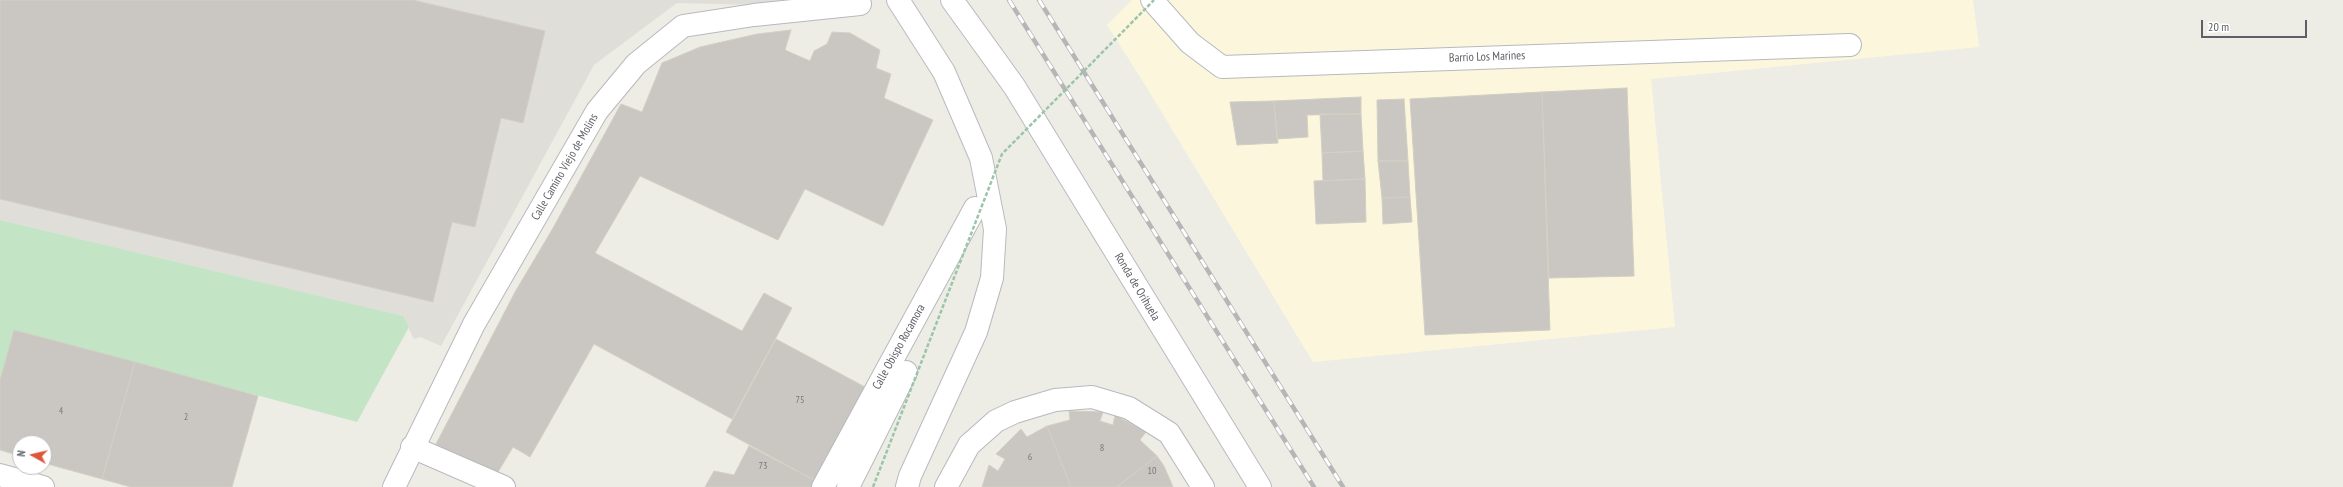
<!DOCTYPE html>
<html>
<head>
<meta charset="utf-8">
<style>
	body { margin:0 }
	#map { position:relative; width:2343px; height:487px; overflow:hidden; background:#eeede5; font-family:"PT Sans Narrow",sans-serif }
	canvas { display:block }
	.north { position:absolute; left:12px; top:435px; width:40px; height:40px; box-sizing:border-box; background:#fff; border:1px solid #bebfc1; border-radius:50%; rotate:278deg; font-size:11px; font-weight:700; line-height:16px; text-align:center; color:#5c5f64 }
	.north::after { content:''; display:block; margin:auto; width:14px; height:18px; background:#df5539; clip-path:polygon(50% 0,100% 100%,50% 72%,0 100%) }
	.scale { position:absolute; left:2201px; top:20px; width:106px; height:18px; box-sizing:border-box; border:2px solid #5c5f64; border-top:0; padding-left:5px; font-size:12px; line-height:14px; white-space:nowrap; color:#5c5f64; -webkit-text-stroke:3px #fff; paint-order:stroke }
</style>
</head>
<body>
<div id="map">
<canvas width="2343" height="487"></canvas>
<div class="north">N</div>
<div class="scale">20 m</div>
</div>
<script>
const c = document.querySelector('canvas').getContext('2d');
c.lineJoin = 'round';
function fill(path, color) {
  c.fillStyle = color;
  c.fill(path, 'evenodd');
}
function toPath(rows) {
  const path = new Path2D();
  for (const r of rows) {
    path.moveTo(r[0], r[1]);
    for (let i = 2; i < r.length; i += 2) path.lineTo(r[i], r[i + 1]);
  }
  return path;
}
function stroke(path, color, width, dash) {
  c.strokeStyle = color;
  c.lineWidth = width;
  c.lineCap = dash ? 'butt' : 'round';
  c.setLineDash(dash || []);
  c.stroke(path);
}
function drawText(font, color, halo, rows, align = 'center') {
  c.font = font + ' "PT Sans Narrow",sans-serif';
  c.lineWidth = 3;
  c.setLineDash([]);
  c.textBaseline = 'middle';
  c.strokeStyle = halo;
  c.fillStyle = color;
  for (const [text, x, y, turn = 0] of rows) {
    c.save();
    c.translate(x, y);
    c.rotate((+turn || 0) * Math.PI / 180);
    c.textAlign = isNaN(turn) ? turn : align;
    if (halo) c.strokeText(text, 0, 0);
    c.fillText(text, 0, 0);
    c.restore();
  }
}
const commercial = toPath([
	[1132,0,1973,0,1979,47,1651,79,1675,327,1313,362,1144,83,1107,25]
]);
const industrial = toPath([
	[0,0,793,0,761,5,677,3,594,65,441,346,420,337,414,339,402,316,0,220]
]);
const green = toPath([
	[0,220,403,316,409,327,357,422,14,330,0,380]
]);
const building = toPath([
	[0,0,413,0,545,31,523,123,501,118,475,227,452,222,433,302,0,199,0,0],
	[791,30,785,50,810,61,814,51,827,44,832,32,850,33,880,50,876,68,891,74,884,98,933,120,883,226,805,189,778,240,640,176,595,253,742,331,764,293,792,308,732,419,594,344,530,457,513,447,498,472,435,446,515,292,553,228,621,104,642,112,662,63,700,47,757,34,791,30],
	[1627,88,1634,276,1549,278,1542,92,1627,88],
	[1542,92,1550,330,1425,335,1410,99,1542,92],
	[1361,97,1361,114,1307,115,1308,137,1277,139,1274,101,1361,97],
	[1404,99,1408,161,1378,161,1377,100,1404,99],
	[1274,101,1278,143,1237,145,1230,102,1274,101],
	[1320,114,1361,114,1363,151,1322,153,1320,114],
	[1363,151,1365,179,1323,181,1322,153,1363,151],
	[1378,161,1408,161,1410,197,1382,198,1378,161],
	[1365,179,1366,222,1316,224,1314,181,1365,179],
	[1410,197,1412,222,1383,224,1382,198,1410,197],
	[14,330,135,362,102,479,44,463,44,443,20,443,20,456,0,450,0,380,14,330],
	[776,339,865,387,816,481,726,432,776,339],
	[135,362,258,396,232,487,131,487,102,479,135,362],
	[1069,411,1103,412,1100,421,1113,425,1115,415,1146,432,1140,440,1157,456,1117,487,1071,487,1047,426,1070,420,1069,411],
	[1047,426,1071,487,982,487,989,465,998,471,1005,459,996,454,1021,429,1027,437,1047,426],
	[749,446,816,481,813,487,705,487,714,471,734,475,749,446],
	[1157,456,1164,466,1173,487,1117,487,1157,456]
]);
const street = toPath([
	[1152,0,1190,43,1222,67,1850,45],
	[412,447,504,487],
	[0,475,43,487],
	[394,487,474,324,597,111,636,64,683,26,754,15,860,4],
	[823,487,975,208],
	[848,487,906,372],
	[946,487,969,445,996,421,1015,412,1055,400,1092,397,1129,408,1169,433,1203,487]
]);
const secondary = toPath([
	[898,0,944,72,981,158,995,229,992,278,976,332,910,476,907,487],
	[952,0,1014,86,1260,487]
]);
const rail = toPath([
	[1009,0,1314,487],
	[1039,0,1343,487]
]);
const pathBridge = toPath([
	[873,487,1002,154,1154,0]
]);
const numberNames = [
	["75",800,400],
	["4",61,411],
	["2",186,417],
	["8",1102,448],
	["6",1030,457],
	["73",763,466],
	["10",1152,471]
];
const streetNames = [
	["Barrio Los Marines",1487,57,-2],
	["Calle Camino Viejo de Molins",565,167,-60],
	["Ronda de Orihuela",1137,287,59],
	["Calle Obispo Rocamora",899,347,-61]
];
fill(commercial, '#fcf7dc');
fill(industrial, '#e0ded9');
fill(green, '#c3e4c5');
fill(building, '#cac7c2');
stroke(building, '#d2cfc3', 1);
stroke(street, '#b7b9be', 24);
stroke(secondary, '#b8bac0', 24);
stroke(street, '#fff', 22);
stroke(secondary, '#fff', 22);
stroke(rail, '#b5b6b6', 4.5);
stroke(rail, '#fff', 3, [9]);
stroke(pathBridge, '#9cc4ab', 2.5, [4, 2]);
drawText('10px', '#78797c', null, numberNames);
drawText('12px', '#5c5f64', '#fff', streetNames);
</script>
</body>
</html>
